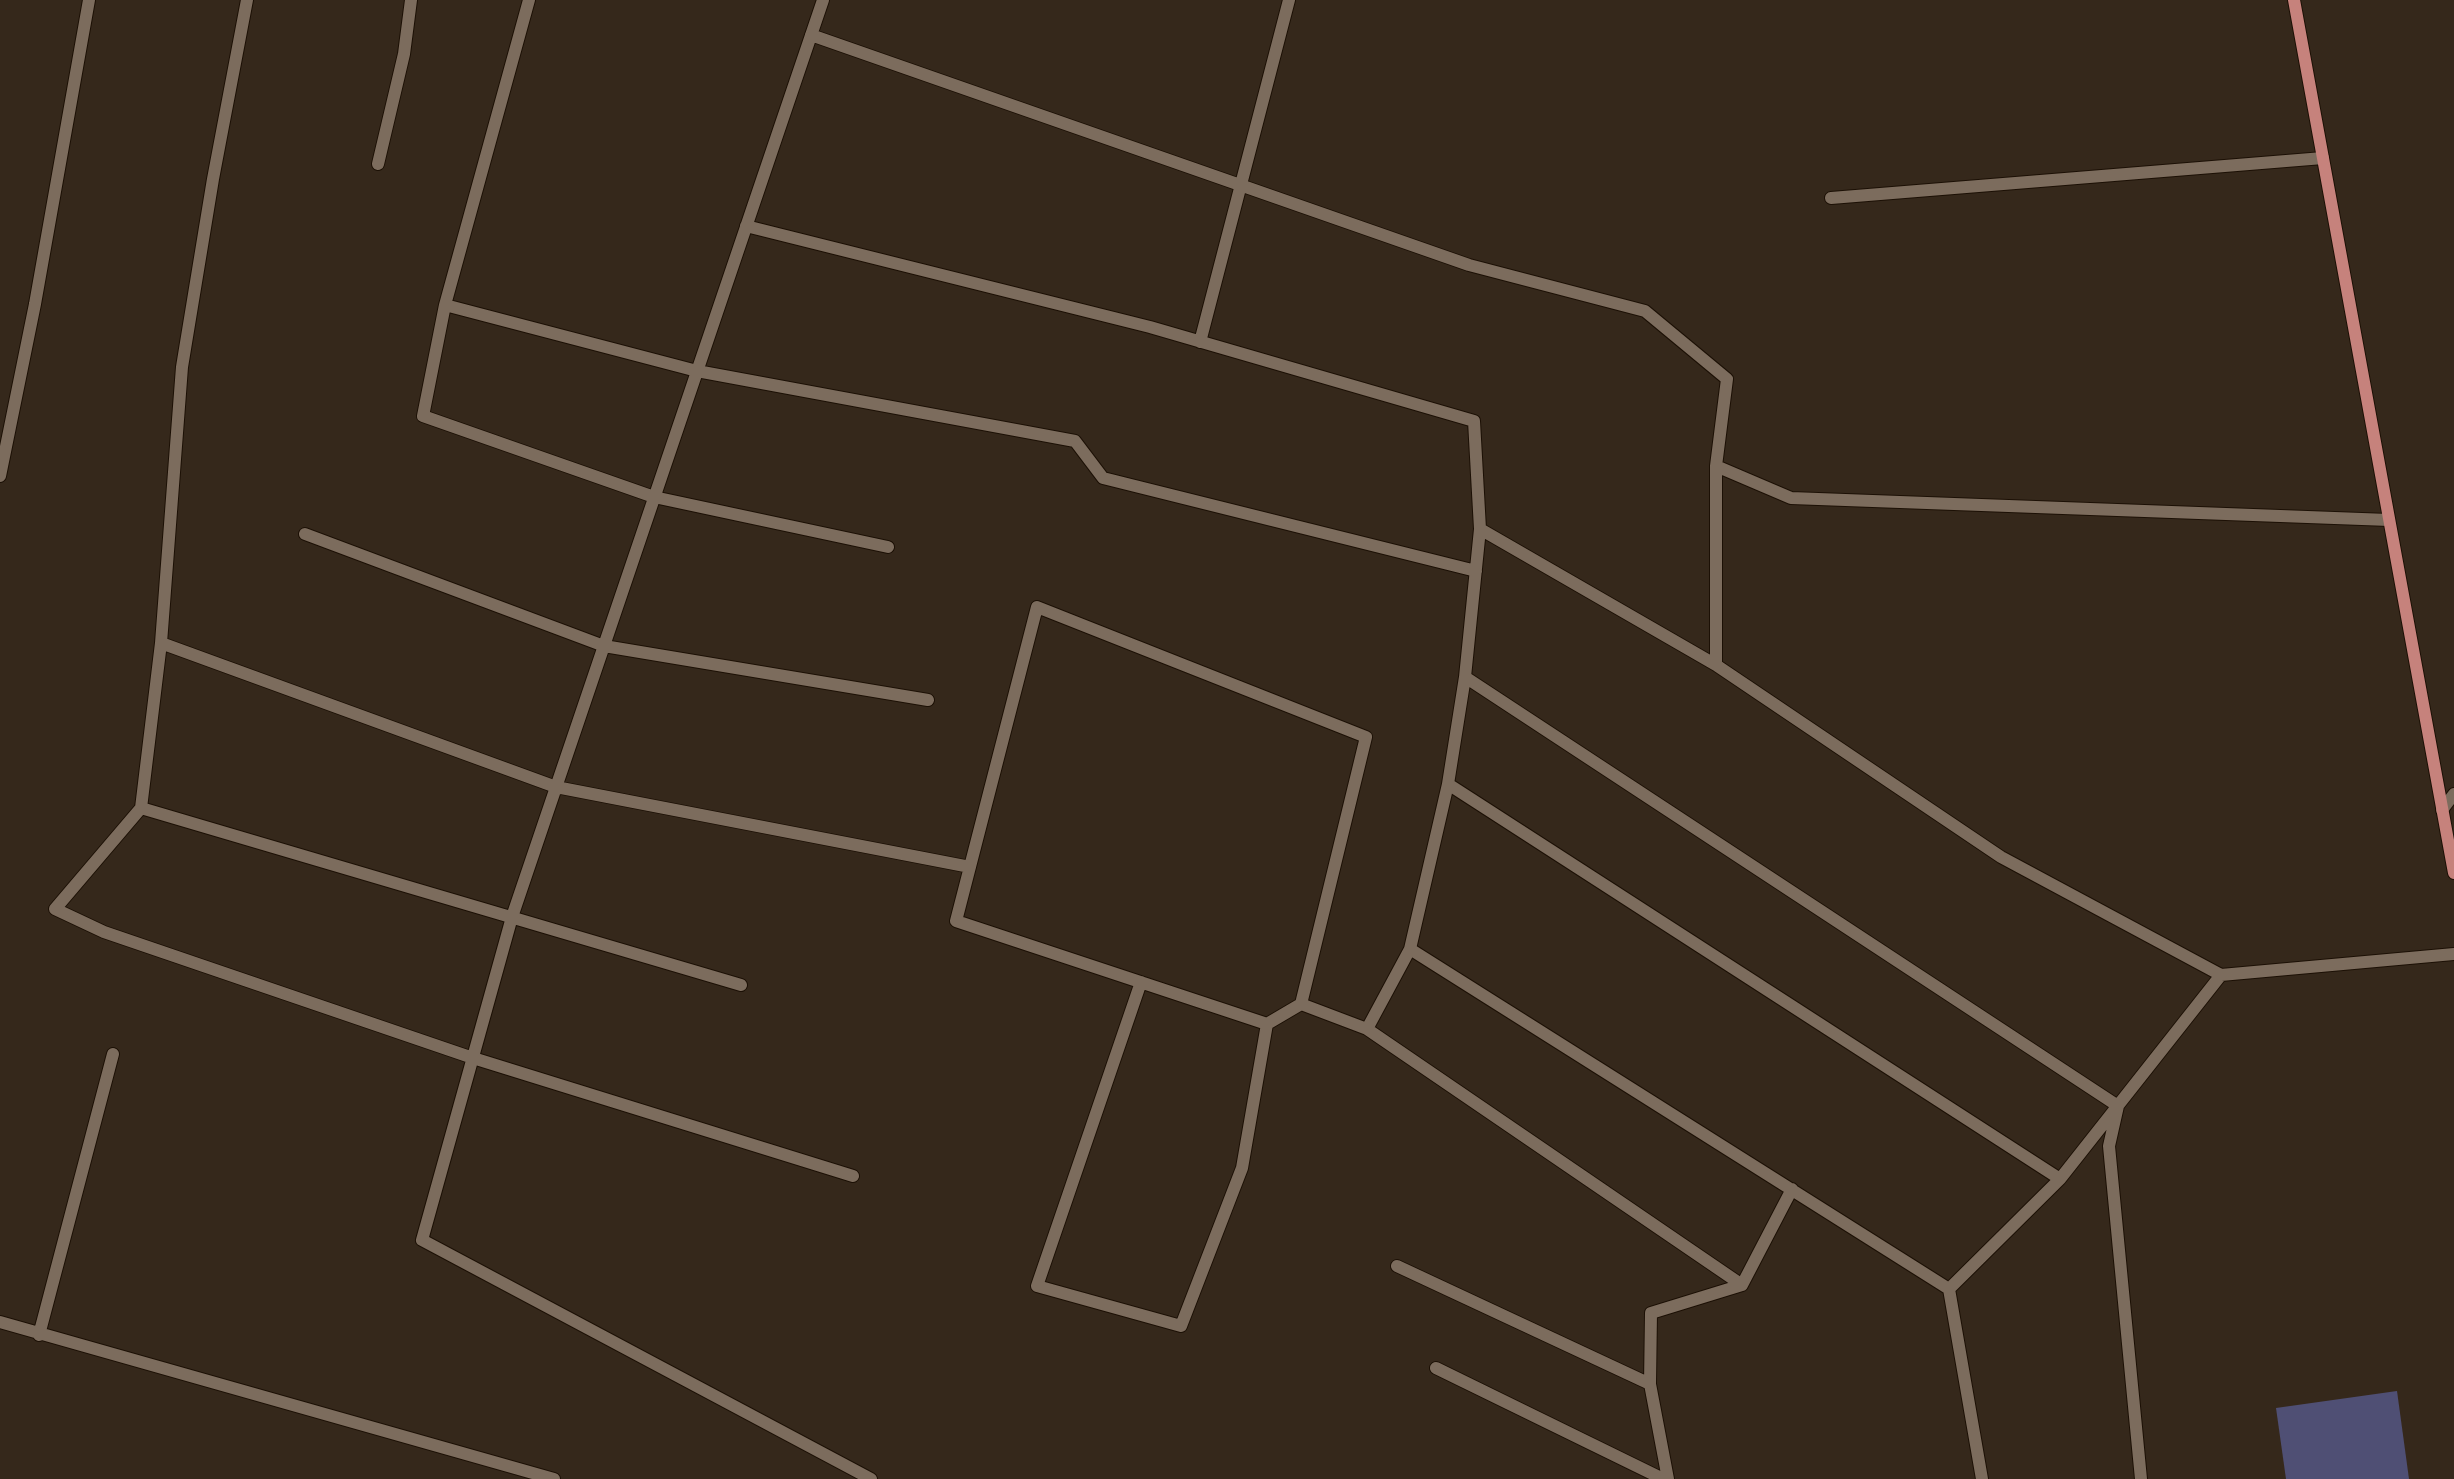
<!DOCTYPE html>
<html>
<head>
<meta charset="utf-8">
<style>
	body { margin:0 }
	canvas { display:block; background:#35281b }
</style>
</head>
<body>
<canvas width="2454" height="1479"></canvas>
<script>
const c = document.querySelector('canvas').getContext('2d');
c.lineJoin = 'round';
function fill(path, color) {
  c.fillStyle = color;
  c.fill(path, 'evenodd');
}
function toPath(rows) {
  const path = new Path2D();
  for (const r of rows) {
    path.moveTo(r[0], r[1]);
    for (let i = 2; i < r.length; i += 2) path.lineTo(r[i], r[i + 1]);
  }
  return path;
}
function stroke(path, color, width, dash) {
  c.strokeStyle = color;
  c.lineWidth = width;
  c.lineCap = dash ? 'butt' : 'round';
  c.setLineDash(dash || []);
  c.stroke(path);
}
const building = toPath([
	[2397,1391,2409,1479,2286,1479,2276,1408]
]);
const minor = toPath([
	[247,0,213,179,182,367,161,643,141,808,55,909,104,932,473,1058,853,1176],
	[529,0,445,305,697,371,1075,441,1103,478,1476,571],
	[823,0,512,917,422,1240,871,1479],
	[811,35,1469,265,1645,311,1727,379,1716,466,1791,498,2389,520],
	[378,164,404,54,411,0],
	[1831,198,2323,158],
	[746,226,1150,327,1474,421,1480,529],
	[445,305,423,416,654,497,888,547],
	[1200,342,1289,0],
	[1716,466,1716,665,2001,857,2221,975,2454,954],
	[0,476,35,304,89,0],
	[305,534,604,646,928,700],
	[161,643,556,787,970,867],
	[1465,677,1480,529,1716,665],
	[141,808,741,985],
	[2442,810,2454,794],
	[1410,949,1949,1289,1982,1479],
	[1141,982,1037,1286,1181,1326,1242,1168,1267,1024],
	[1301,1004,1267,1024,956,921,1037,607,1366,737,1301,1004,1367,1029,1410,949,1448,784],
	[1367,1029,1742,1285],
	[2060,1179,1448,784,1465,677,2118,1106,2109,1146,2141,1479],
	[1397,1266,1650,1384],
	[1949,1289,2060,1179,2221,975],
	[0,1322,554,1479],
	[39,1335,113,1054],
	[1436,1368,1663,1479],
	[1668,1479,1650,1384,1651,1313,1742,1285,1792,1189]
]);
const major = toPath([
	[2294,0,2454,873]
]);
fill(building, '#4f4f74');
stroke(minor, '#1c1005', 14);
stroke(major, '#1c1005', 14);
stroke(minor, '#7c6c5d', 12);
stroke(major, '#c6827c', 12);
</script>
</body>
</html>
